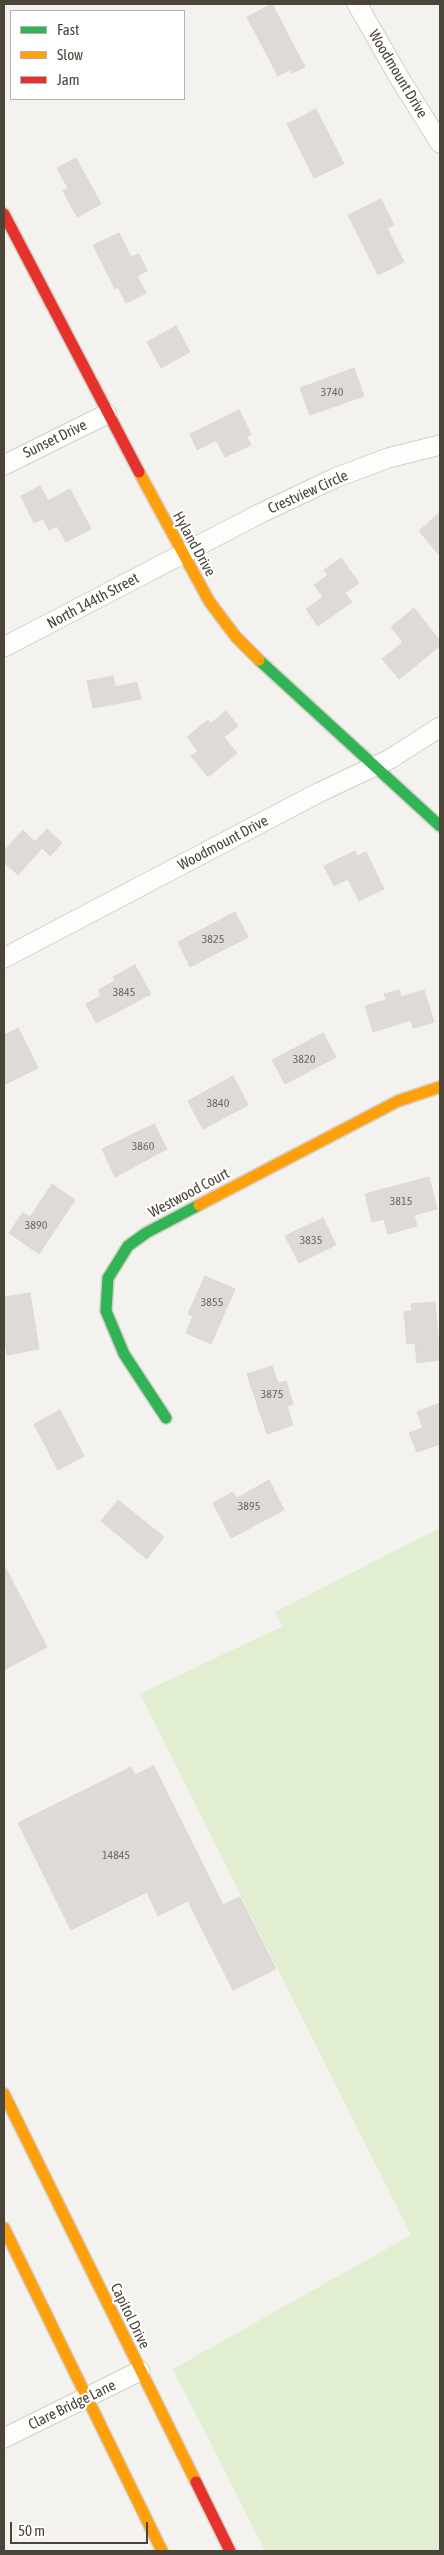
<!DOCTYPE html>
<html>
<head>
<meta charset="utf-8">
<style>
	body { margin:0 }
	#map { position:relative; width:444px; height:2555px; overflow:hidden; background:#f4f2ee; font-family:"Asap Condensed",sans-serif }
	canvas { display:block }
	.frame { position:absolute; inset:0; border:5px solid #4b4439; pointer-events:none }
	.legend { position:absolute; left:10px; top:10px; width:175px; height:90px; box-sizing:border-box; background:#fff; border:1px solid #b7b4b0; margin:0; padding:6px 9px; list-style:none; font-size:15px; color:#4b4439 }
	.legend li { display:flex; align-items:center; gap:10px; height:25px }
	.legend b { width:25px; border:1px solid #b7b4b0 }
	.scale { position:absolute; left:10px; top:2522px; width:138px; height:22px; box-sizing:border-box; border:2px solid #4b4439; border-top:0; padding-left:6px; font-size:15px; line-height:18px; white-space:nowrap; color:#4b4439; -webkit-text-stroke:4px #fff; paint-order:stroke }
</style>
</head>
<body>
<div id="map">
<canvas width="444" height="2555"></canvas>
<div class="frame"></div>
<ul class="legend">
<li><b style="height:6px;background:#30b455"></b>Fast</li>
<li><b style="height:6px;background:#ff9f0a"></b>Slow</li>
<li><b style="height:6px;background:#e5322d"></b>Jam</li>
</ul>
<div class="scale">50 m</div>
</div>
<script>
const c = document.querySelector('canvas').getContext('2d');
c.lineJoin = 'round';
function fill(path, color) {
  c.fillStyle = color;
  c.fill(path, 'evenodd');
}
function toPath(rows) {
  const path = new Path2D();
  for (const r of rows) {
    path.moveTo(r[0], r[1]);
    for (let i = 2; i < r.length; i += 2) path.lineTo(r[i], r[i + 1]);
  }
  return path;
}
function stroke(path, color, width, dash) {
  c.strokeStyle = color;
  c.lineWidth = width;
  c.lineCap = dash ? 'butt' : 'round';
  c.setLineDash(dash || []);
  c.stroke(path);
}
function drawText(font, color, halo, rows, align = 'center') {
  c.font = font + ' "Asap Condensed",sans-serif';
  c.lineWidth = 4.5;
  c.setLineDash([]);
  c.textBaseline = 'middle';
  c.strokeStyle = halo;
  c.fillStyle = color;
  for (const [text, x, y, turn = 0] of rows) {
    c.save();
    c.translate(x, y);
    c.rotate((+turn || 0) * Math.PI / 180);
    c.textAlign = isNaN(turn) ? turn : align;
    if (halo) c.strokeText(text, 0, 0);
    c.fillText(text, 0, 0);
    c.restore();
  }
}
const green = toPath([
	[440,1528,440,2551,265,2551,173,2369,411,2235,140,1694,283,1626,275,1612]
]);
const building = toPath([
	[272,4,305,67,292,73,290,70,278,76,247,17,272,4],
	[316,109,344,164,314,178,287,124,316,109],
	[76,158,101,204,77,217,63,191,68,188,57,168,76,158],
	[381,199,394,225,387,228,404,262,378,275,348,215,381,199],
	[119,233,131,257,139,254,147,271,137,276,146,293,126,303,118,287,115,289,93,245,119,233],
	[176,326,190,352,161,368,147,342,176,326],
	[354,368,364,396,310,415,300,388,354,368],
	[239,410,251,434,247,437,251,445,225,457,216,440,197,450,190,434,239,410],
	[40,486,48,501,70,489,91,529,66,542,57,526,49,530,43,519,34,523,21,496,40,486],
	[440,512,440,556,419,531,440,512],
	[341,558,359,583,345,593,352,602,318,626,306,609,323,597,314,585,328,575,324,570,341,558],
	[414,608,440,641,440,646,399,679,382,659,403,642,391,627,414,608],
	[113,676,115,687,137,682,141,699,93,708,87,681,113,676],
	[226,711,238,726,224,737,237,753,208,777,191,756,198,751,187,737,208,720,211,723,226,711],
	[47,829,62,843,50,856,42,848,18,875,4,862,4,851,23,830,35,842,47,829],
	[355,851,357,856,366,852,384,889,359,901,348,879,334,886,324,866,355,851],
	[235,912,248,937,190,967,178,942,235,912],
	[135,965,151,994,96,1023,86,1004,101,996,98,990,115,981,113,977,135,965],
	[399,990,401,997,424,990,434,1022,413,1028,411,1020,373,1032,365,1006,386,1000,384,994,399,990],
	[18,1028,38,1068,4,1085,4,1035,18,1028],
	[323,1033,336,1057,285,1084,272,1060,323,1033],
	[233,1076,248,1105,203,1129,188,1101,233,1076],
	[154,1124,167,1149,115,1177,102,1149,154,1124],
	[429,1177,437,1209,414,1215,417,1226,388,1234,384,1219,372,1222,365,1194,429,1177],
	[52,1184,75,1200,39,1254,9,1233,23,1212,30,1217,52,1184],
	[323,1218,336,1245,299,1263,285,1236,323,1218],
	[205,1276,235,1289,211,1344,186,1333,193,1316,188,1314,205,1276],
	[30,1293,39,1349,7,1355,4,1336,4,1297,30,1293],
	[435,1302,440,1360,417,1363,415,1343,407,1344,404,1312,412,1311,411,1304,435,1302],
	[272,1366,278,1383,286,1381,293,1404,287,1406,293,1425,267,1434,247,1374,272,1366],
	[440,1403,440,1444,417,1452,409,1433,423,1428,417,1412,440,1403],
	[60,1410,84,1456,58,1470,34,1424,60,1410],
	[269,1480,284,1510,231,1538,213,1503,233,1492,237,1498,269,1480],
	[118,1500,164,1537,147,1559,101,1521,118,1500],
	[4,1565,47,1647,4,1670,4,1565],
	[154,1766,223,1905,240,1897,276,1969,233,1990,188,1901,158,1916,147,1892,71,1930,18,1823,131,1767,135,1775,154,1766]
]);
const street = toPath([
	[357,4,400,79,440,143],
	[4,465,107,414],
	[4,647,259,514,335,478,388,458,440,445],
	[4,958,318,793,390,759,440,727],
	[4,2438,140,2371]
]);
const fast = toPath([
	[259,660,440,826],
	[166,1418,124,1354,106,1311,108,1278,128,1246,146,1233,199,1205]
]);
const slow = toPath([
	[139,472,209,601,236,637,259,660],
	[199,1205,398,1101,440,1087],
	[4,2094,196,2482],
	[4,2228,162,2551]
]);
const jam = toPath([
	[4,214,139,472],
	[196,2482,230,2551]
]);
const numberNames = [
	["3740",332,392],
	["3825",213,939],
	["3845",124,992],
	["3820",304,1059],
	["3840",218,1103],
	["3860",143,1146],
	["3815",401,1201],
	["3890",36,1225],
	["3835",311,1240],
	["3855",212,1302],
	["3875",272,1394],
	["3895",249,1506],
	["14845",116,1855]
];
const streetNames = [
	["Woodmount Drive",398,74,59],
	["Sunset Drive",55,439,-26],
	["Crestview Circle",308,492,-24],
	["Hyland Drive",194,544,61],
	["North 144th Street",93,601,-28],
	["Woodmount Drive",223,843,-28],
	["Westwood Court",189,1193,-28],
	["Capitol Drive",130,2316,64],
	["Clare Bridge Lane",72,2405,-26]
];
fill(green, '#e1eecf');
fill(building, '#dedbd6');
stroke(building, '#dcd9d4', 1);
stroke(street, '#d2d0cb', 21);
stroke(fast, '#d3cfc5', 14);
stroke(slow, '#d3cfc5', 14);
stroke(jam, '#d3cfc5', 14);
stroke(street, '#fdfdfc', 19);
stroke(fast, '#30b455', 11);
stroke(slow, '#ff9f0a', 11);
stroke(jam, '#e5322d', 11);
drawText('12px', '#706a61', null, numberNames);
drawText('15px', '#4b4439', '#fff', streetNames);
</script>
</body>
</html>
